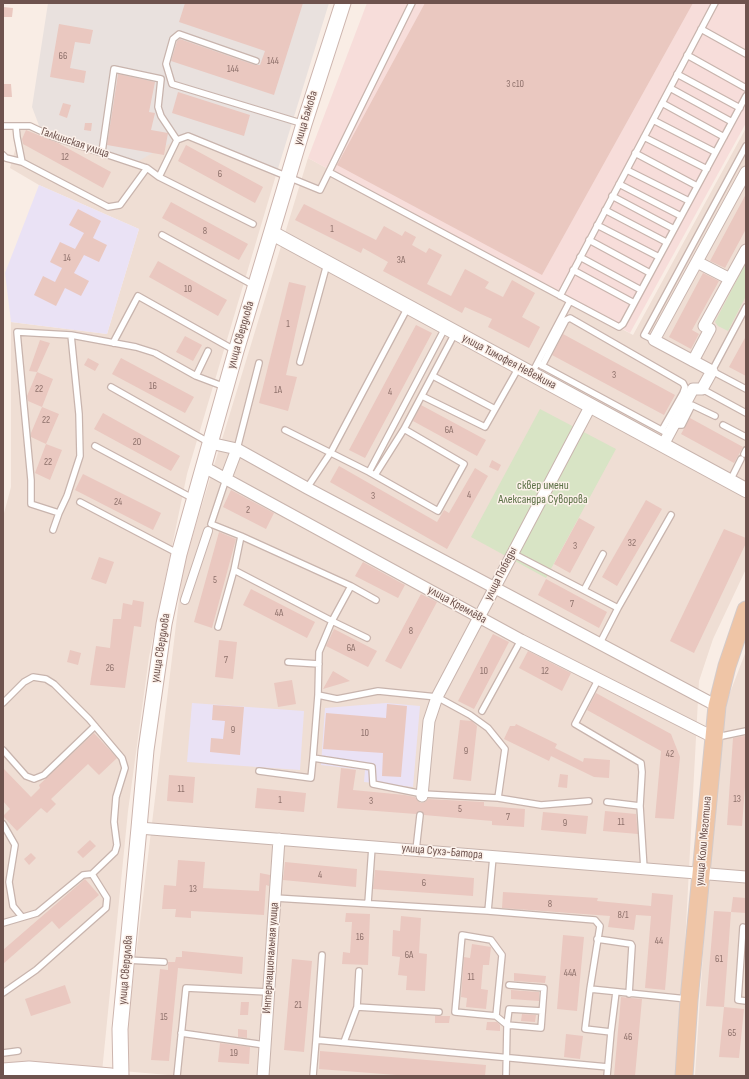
<!DOCTYPE html>
<html>
<head>
<meta charset="utf-8">
<style>
	body { margin:0 }
	#map { position:relative; width:749px; height:1079px; overflow:hidden; background:#f9ede5; font-family:"Sofia Sans Condensed",sans-serif }
	canvas { display:block }
	.frame { position:absolute; inset:0; border:4px solid #6e534e; pointer-events:none }
</style>
</head>
<body>
<div id="map">
<canvas width="749" height="1079"></canvas>
<div class="frame"></div>
</div>
<script>
const c = document.querySelector('canvas').getContext('2d');
c.lineJoin = 'round';
function fill(path, color) {
  c.fillStyle = color;
  c.fill(path, 'evenodd');
}
function toPath(rows) {
  const path = new Path2D();
  for (const r of rows) {
    path.moveTo(r[0], r[1]);
    for (let i = 2; i < r.length; i += 2) path.lineTo(r[i], r[i + 1]);
  }
  return path;
}
function stroke(path, color, width, dash) {
  c.strokeStyle = color;
  c.lineWidth = width;
  c.lineCap = dash ? 'butt' : 'round';
  c.setLineDash(dash || []);
  c.stroke(path);
}
function drawText(font, color, halo, rows, align = 'center') {
  c.font = font + ' "Sofia Sans Condensed",sans-serif';
  c.lineWidth = 3;
  c.setLineDash([]);
  c.textBaseline = 'middle';
  c.strokeStyle = halo;
  c.fillStyle = color;
  for (const [text, x, y, turn = 0] of rows) {
    c.save();
    c.translate(x, y);
    c.rotate((+turn || 0) * Math.PI / 180);
    c.textAlign = isNaN(turn) ? turn : align;
    if (halo) c.strokeText(text, 0, 0);
    c.fillText(text, 0, 0);
    c.restore();
  }
}
const residential = toPath([
	[23,122,43,136,187,134,276,175,187,474,149,657,128,811,102,1072,3,1067,3,517,11,487,11,322,107,334,139,229,39,185,10,168],
	[746,128,746,569,713,639,699,681,678,1076,180,1076,122,1071,183,567,308,158,633,335],
	[746,651,746,1076,695,1076,718,724]
]);
const commercial = toPath([
	[367,3,746,3,746,123,630,333,308,158]
]);
const industrial = toPath([
	[48,3,329,3,276,175,187,134,135,163,43,136,32,107]
]);
const education = toPath([
	[39,185,139,229,107,334,11,322,5,273],
	[192,703,304,711,300,770,187,762],
	[386,703,420,706,413,787,364,782,365,770,321,765,325,708]
]);
const green = toPath([
	[746,262,746,296,728,331,718,326,715,322],
	[540,409,616,449,546,578,471,537]
]);
const building = toPath([
	[185,3,303,3,274,95,171,61,177,41,180,39,255,65,260,65,265,51,179,22],
	[425,3,693,3,542,275,337,165],
	[3,7,13,8,12,17,3,17],
	[59,24,93,30,90,44,75,42,70,68,86,71,84,83,50,77],
	[118,74,155,82,149,112,155,113,151,130,168,133,164,155,107,145],
	[3,84,11,84,12,97,3,97],
	[178,92,250,115,244,136,172,113],
	[63,103,71,105,67,118,59,115],
	[85,123,92,123,91,131,84,130],
	[26,130,58,143,111,172,103,188,23,144,22,139],
	[186,145,263,187,255,203,178,161],
	[746,194,746,229,725,268,710,261],
	[171,202,248,244,239,260,162,218],
	[304,204,376,240,384,226,402,236,405,231,416,237,412,245,426,253,429,248,442,255,427,284,451,296,465,269,489,282,485,288,503,297,512,280,535,293,522,317,540,327,529,348,488,327,492,319,465,307,462,313,383,271,388,262,363,248,361,253,295,220],
	[78,209,101,221,93,238,107,245,99,262,84,255,74,273,89,281,81,296,65,288,56,306,34,295,43,276,55,282,62,268,50,262,60,242,75,249,84,233,69,225],
	[158,261,227,300,218,316,149,277],
	[703,273,719,281,692,330,699,334,691,349,669,337],
	[289,282,306,286,286,375,297,377,288,411,259,403],
	[416,325,432,333,365,458,349,450],
	[563,334,675,395,664,415,552,355],
	[185,336,202,345,193,361,176,352],
	[746,336,746,376,729,367],
	[40,340,50,343,37,372,29,371],
	[88,358,99,364,95,371,84,365],
	[121,358,194,397,185,413,112,374],
	[37,372,53,379,42,407,28,401,27,396],
	[421,405,486,440,477,456,413,421],
	[42,407,59,414,46,444,31,437,31,433],
	[103,413,180,456,171,471,94,429],
	[690,418,743,447,734,463,681,434],
	[46,444,62,450,50,480,35,473],
	[492,460,501,465,498,471,489,467],
	[339,466,437,522,444,510,449,513,475,468,488,476,447,549,330,482],
	[83,474,161,513,153,530,75,490],
	[231,490,274,513,266,529,223,507],
	[646,500,662,509,617,586,602,577],
	[579,518,595,527,570,573,554,564],
	[724,529,746,538,746,543,694,653,670,641],
	[219,532,236,539,212,628,194,622],
	[99,557,114,562,106,584,91,579],
	[363,562,405,585,398,598,355,576],
	[546,579,607,612,599,628,538,595],
	[251,589,315,622,307,638,243,605],
	[421,594,437,602,401,669,385,661],
	[133,600,144,602,141,627,134,626,125,688,90,685,96,646,110,648,113,619,121,619,123,603,132,605],
	[334,629,377,651,368,667,326,646],
	[493,634,509,642,474,709,458,701],
	[219,640,237,642,233,679,215,677],
	[70,650,81,653,78,665,67,662],
	[528,651,571,673,562,691,519,668],
	[333,671,350,681,323,689],
	[292,680,296,704,278,707,274,683],
	[596,693,671,734,680,757,674,819,655,818,661,751,587,710],
	[387,704,407,706,401,777,382,776,383,753,323,749,326,713,386,718],
	[213,705,244,707,240,755,210,752,211,738,223,739,225,721,212,720],
	[460,720,472,721,477,726,471,781,453,779],
	[516,724,557,744,555,748,583,762,584,758,610,760,609,778,594,777,551,756,549,761,504,739,510,726,515,726],
	[94,733,117,758,99,775,88,764,51,799,56,804,47,813,41,808,17,831,3,816,10,809,3,801,3,768,31,797,40,788,39,785],
	[744,736,746,736,746,774,742,826,727,825,733,738],
	[341,768,356,770,353,790,405,795,415,797,418,801,421,803,425,802,428,799,484,802,484,806,525,809,524,827,492,825,492,821,424,815,420,811,416,814,337,808],
	[560,774,568,775,567,788,558,787],
	[169,775,195,777,193,803,167,801],
	[257,788,306,793,304,812,255,808],
	[605,811,636,814,638,834,603,831],
	[543,812,588,816,586,834,541,830],
	[90,840,96,846,83,858,77,852],
	[31,853,36,858,29,865,24,859],
	[178,860,205,862,203,888,259,891,260,873,270,875,269,886,266,885,264,915,191,911,191,918,175,917,176,909,162,909,164,885,176,886],
	[285,862,357,869,356,887,283,880],
	[375,870,474,878,473,896,373,889],
	[85,879,99,895,59,929,52,921,3,964,3,950],
	[503,892,598,898,597,901,651,906,652,893,673,895,665,990,645,988,651,916,636,915,634,930,608,927,610,916,502,908],
	[733,897,746,898,746,913,731,912],
	[714,911,731,912,724,1007,706,1006],
	[346,913,370,914,368,965,342,964,343,952,350,953,352,922,345,922],
	[401,916,421,918,419,953,427,954,425,991,406,990,407,976,398,975,400,957,392,956,393,930,400,931],
	[563,935,584,937,577,1011,557,1009],
	[472,944,491,947,489,965,483,965,481,989,488,990,486,1009,466,1007,467,998,461,997,464,957,470,958],
	[182,951,243,957,242,974,178,968,169,1061,151,1060,160,969,168,970,168,962,175,962,176,957,182,957],
	[292,959,312,961,304,1052,284,1050],
	[514,973,546,976,545,983,514,981],
	[65,985,71,1003,31,1016,25,999],
	[511,990,539,992,539,1001,511,999],
	[621,997,642,999,635,1076,614,1076],
	[241,1002,249,1002,248,1015,240,1015],
	[724,1007,744,1009,739,1058,719,1057],
	[522,1014,536,1015,535,1022,521,1021],
	[435,1016,450,1016,449,1023,435,1023],
	[487,1022,497,1022,500,1025,500,1031,486,1030],
	[238,1029,247,1030,247,1038,238,1037],
	[566,1034,583,1036,580,1059,564,1057],
	[220,1043,250,1047,249,1064,218,1062],
	[320,1051,486,1065,485,1076,409,1076,319,1069]
]);
const service = toPath([
	[701,29,746,54],
	[687,55,746,88],
	[256,61,179,34,173,39,166,64,172,84,304,124],
	[677,74,740,108],
	[670,88,732,122],
	[662,103,724,137],
	[653,120,715,152],
	[3,126,30,126,51,136,147,168],
	[16,126,17,137,22,162,108,207,120,205,147,168,159,177,177,140,188,136,320,190,412,3],
	[644,137,707,169],
	[102,152,114,69,161,79,158,107,161,116,177,140],
	[635,153,697,186],
	[3,155,6,158,22,162],
	[627,170,689,201],
	[329,172,570,301,532,373],
	[159,177,253,224],
	[619,184,681,216],
	[612,196,674,229],
	[605,210,666,242],
	[597,225,659,257],
	[162,235,255,286],
	[589,240,650,273],
	[580,257,641,290],
	[573,270,634,303],
	[560,296,715,3],
	[570,301,619,327,623,324,746,96],
	[746,307,712,371,746,389],
	[71,335,17,332,31,480,31,504,59,513,67,496,80,456,79,414,71,335,136,347,155,353,196,376,225,387],
	[654,340,644,335,746,146],
	[113,343,138,296,236,351],
	[300,362,327,264],
	[539,364,665,432],
	[542,366,566,320,570,318,683,383,685,387,683,393,662,430],
	[196,376,208,351],
	[433,376,495,409],
	[111,387,210,443],
	[702,389,746,413],
	[422,396,485,427,519,367],
	[674,425,682,425,692,405,715,416],
	[723,425,746,437],
	[404,429,464,464,438,511,369,472,445,328],
	[285,430,369,472],
	[95,446,194,499],
	[237,449,259,363],
	[744,454,746,450],
	[375,475,404,429,455,333],
	[730,481,741,459],
	[307,488,331,452,408,307],
	[80,502,179,554],
	[53,530,59,513],
	[241,536,351,586,376,600],
	[512,553,618,608],
	[234,570,332,621,351,586],
	[584,590,603,554],
	[218,627,234,570,241,536,211,524,226,479],
	[600,643,618,608,671,515],
	[288,662,319,664],
	[598,680,575,724,641,763,642,772,640,806,644,869],
	[318,695,319,652,332,621,367,638],
	[3,703,24,682,33,677,46,679,54,684,89,719,122,758,125,768,116,797,114,822,117,845,115,852,92,874],
	[482,711,521,640],
	[717,737,746,731],
	[3,750,26,776,34,779,44,775,95,726],
	[259,771,311,778,313,758,318,695,337,699,378,691,437,697,470,715,488,728,505,749,498,798,423,794,373,784,372,767,313,758],
	[498,798,541,805,589,801],
	[607,802,640,806],
	[3,824,15,845,9,882,13,906,22,917],
	[416,850,420,815],
	[275,898,488,911,595,920,600,926,590,989],
	[368,903,372,847],
	[488,911,493,857],
	[3,923,37,913,83,875,92,874,107,898,106,908,36,970,3,993],
	[746,928,743,927,738,1000,746,1001],
	[597,939,631,944,632,946,629,994],
	[127,960,164,962],
	[509,985,544,988,541,1028,507,1025,509,1009,542,1011],
	[357,1007,439,1012],
	[496,1016,502,955,491,940,462,935,455,1012,496,1016,507,1025,506,1076],
	[611,1032,616,992],
	[181,1033,265,1045],
	[316,1040,322,955],
	[344,1042,357,1007,359,971],
	[3,1053,18,1051],
	[177,1076,186,988,268,992],
	[313,1076,316,1040,608,1067],
	[607,1076,611,1032,585,1029,590,989,687,999]
]);
const pedestrian = toPath([
	[185,600,208,531]
]);
const minor = toPath([
	[697,262,730,279],
	[693,361,710,329,704,326,746,250],
	[210,443,237,449,307,488,717,706],
	[663,445,693,389,702,389,712,371,654,340,746,172],
	[204,467,521,640,713,737],
	[226,478,237,449],
	[422,796,429,721,437,697,591,405],
	[139,828,746,877],
	[263,1076,279,839]
]);
const tertiary = toPath([
	[272,233,746,490]
]);
const secondary = toPath([
	[3,1071,29,1069,111,1076],
	[121,1076,120,1029,139,828,146,750,164,624,179,554,236,351,304,124,343,3]
]);
const primary = toPath([
	[684,1076,689,1000,717,706,727,666,746,610]
]);
const numberNames = [
	["66",63,56],
	["144",273,61],
	["144",233,69],
	["3 с10",515,84],
	["12",65,157],
	["6",220,174],
	["1",332,229],
	["8",205,231],
	["14",67,258],
	["3А",401,260],
	["10",188,289],
	["1",288,324],
	["3",614,375],
	["16",153,386],
	["22",39,389],
	["1А",278,390],
	["4",390,392],
	["22",46,420],
	["6А",449,430],
	["20",137,442],
	["22",48,462],
	["4",469,495],
	["3",373,496],
	["24",118,502],
	["2",248,510],
	["32",632,543],
	["3",575,546],
	["5",215,580],
	["7",572,604],
	["4А",279,613],
	["8",411,631],
	["6А",351,648],
	["7",226,660],
	["26",110,668],
	["10",484,671],
	["12",545,671],
	["9",233,730],
	["10",365,733],
	["9",466,751],
	["42",670,754],
	["11",181,789],
	["13",737,799],
	["1",280,800],
	["3",371,801],
	["5",460,809],
	["7",508,817],
	["11",621,822],
	["9",565,823],
	["4",320,875],
	["6",424,883],
	["13",193,889],
	["8",550,904],
	["8/1",623,915],
	["16",360,937],
	["44",659,941],
	["6А",409,955],
	["61",719,959],
	["44А",570,973],
	["11",471,977],
	["21",298,1005],
	["15",164,1017],
	["65",732,1033],
	["46",628,1037],
	["19",234,1053]
];
const streetNames = [
	["улица Бажова",306,118,-73],
	["Галкинская улица",75,143,19],
	["улица Свердлова",241,335,-74],
	["улица Тимофея Невежина",509,362,28],
	["улица Победы",501,574,-63],
	["улица Кремлёва",457,605,29],
	["улица Свердлова",161,648,-81],
	["улица Коли Мяготина",704,841,-85],
	["улица Сухэ-Батора",442,852,5],
	["Интернациональная улица",271,958,-86],
	["улица Свердлова",126,970,-85]
];
const parkNames = [
	["сквер имени",543,486],
	["Александра Суворова",543,500]
];
fill(residential, '#efded4');
fill(commercial, '#f7ddda');
fill(industrial, '#e9e1de');
fill(education, '#eae2f5');
fill(green, '#d8e4c5');
fill(building, '#eac8c0');
stroke(service, '#c8b4ad', 8);
stroke(pedestrian, '#c8b4ad', 10);
stroke(minor, '#c8b4ad', 13);
stroke(tertiary, '#c8b4ad', 16);
stroke(secondary, '#cdb5ae', 17);
stroke(primary, '#d4cbca', 19);
stroke(service, '#fff', 5.5);
stroke(pedestrian, '#fff', 8);
stroke(minor, '#fff', 11);
stroke(tertiary, '#fff', 14);
stroke(secondary, '#fff', 15);
stroke(primary, '#efc5a6', 17);
drawText('10px', '#8d706a', null, numberNames);
drawText('12px', '#6e534e', '#fcf1ea', streetNames);
drawText('12px', '#5d7248', '#fcf1ea', parkNames);
</script>
</body>
</html>
